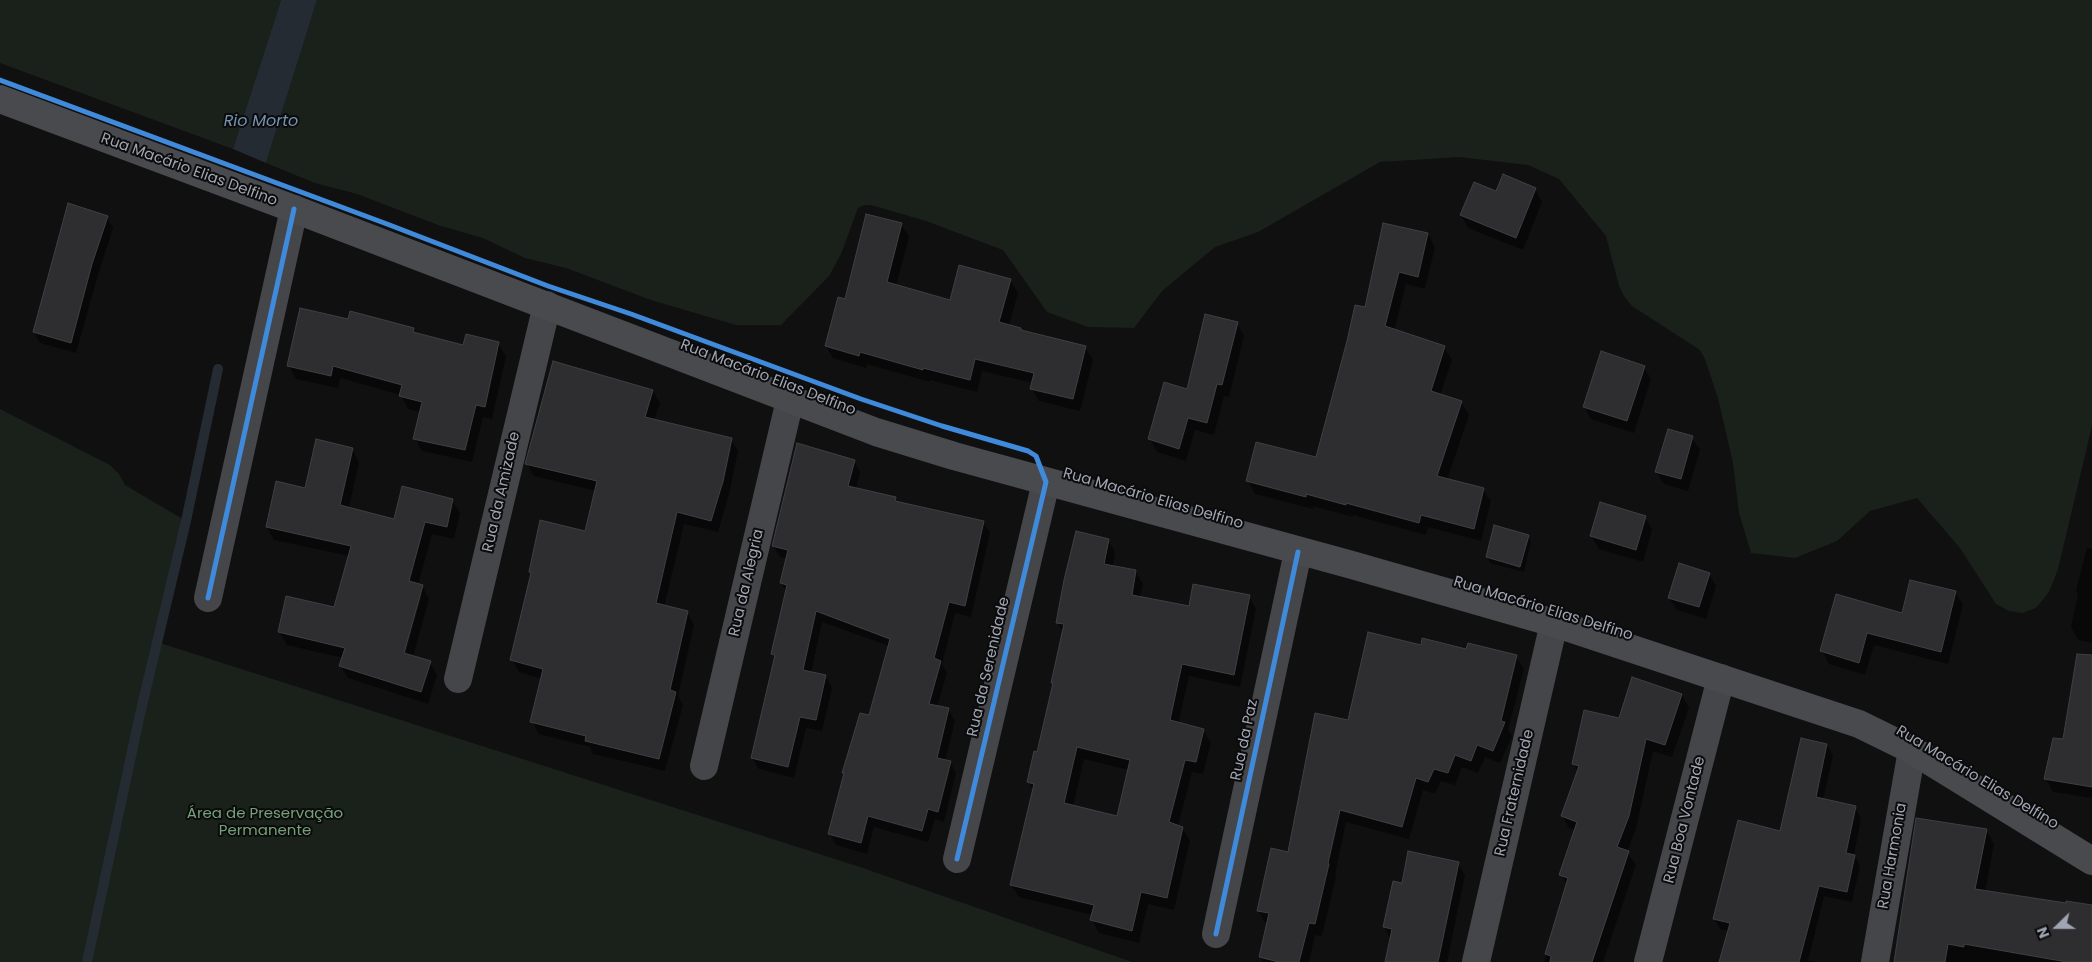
<!DOCTYPE html>
<html>
<head>
<meta charset="utf-8">
<style>
	body { margin:0 }
	#map { position:relative; width:2092px; height:962px; overflow:hidden; background:#101011; font-family:Poppins,sans-serif }
	canvas { display:block }
	.north { position:absolute; left:2032px; top:902px; width:50px; height:50px; -webkit-text-stroke:4px #0b0b0c; paint-order:stroke; rotate:248deg; font-size:14px; font-weight:700; line-height:20px; text-align:center; color:#a0a5b4 }
	.north::after { content:''; display:block; margin:auto; width:18px; height:22px; background:#a0a5b4; clip-path:polygon(50% 0,100% 100%,50% 72%,0 100%) }
</style>
</head>
<body>
<div id="map">
<canvas width="2092" height="962"></canvas>
<div class="north">N</div>
</div>
<script>
const c = document.querySelector('canvas').getContext('2d');
c.lineJoin = 'round';
function fill(path, color) {
  c.fillStyle = color;
  c.fill(path, 'evenodd');
}
function toPath(rows) {
  const path = new Path2D();
  for (const r of rows) {
    path.moveTo(r[0], r[1]);
    for (let i = 2; i < r.length; i += 2) path.lineTo(r[i], r[i + 1]);
  }
  return path;
}
function stroke(path, color, width, dash) {
  c.strokeStyle = color;
  c.lineWidth = width;
  c.lineCap = dash ? 'butt' : 'round';
  c.setLineDash(dash || []);
  c.stroke(path);
}
function drawText(font, color, halo, rows, align = 'center') {
  c.font = font + ' Poppins,sans-serif';
  c.lineWidth = 4;
  c.setLineDash([]);
  c.textBaseline = 'middle';
  c.strokeStyle = halo;
  c.fillStyle = color;
  for (const [text, x, y, turn = 0] of rows) {
    c.save();
    c.translate(x, y);
    c.rotate((+turn || 0) * Math.PI / 180);
    c.textAlign = isNaN(turn) ? turn : align;
    if (halo) c.strokeText(text, 0, 0);
    c.fillText(text, 0, 0);
    c.restore();
  }
}
const green = toPath([
	[0,0,281,0,233,149,0,63],
	[317,0,2092,0,2092,426,2058,569,2049,592,2036,608,2022,613,2009,611,1996,604,1960,548,1917,498,1870,511,1837,541,1795,558,1751,553,1739,513,1733,463,1718,398,1705,359,1700,350,1632,306,1624,296,1619,286,1606,236,1559,179,1528,165,1459,157,1380,162,1258,232,1215,247,1162,291,1134,328,1088,327,1047,312,1003,250,926,221,871,205,864,205,858,208,841,254,829,276,781,325,736,325,651,300,566,268,525,258,483,238,441,226,357,194,315,183,266,163],
	[0,409,110,465,119,474,125,485,186,521,157,642,860,867,1132,962,0,962]
]);
const water = toPath([
	[281,0,317,0,266,163,233,149]
]);
const shadow = toPath([
	[1535,189,1542,202,1523,250,1468,228,1461,215,1497,193],
	[107,217,113,228,98,275,76,353,40,343,34,332],
	[901,224,909,237,896,286,951,301,1010,280,1018,293,1009,326,1021,329,1022,332,1085,347,1093,360,1080,411,1039,401,1031,388,1033,383,982,371,977,392,930,380,930,382,867,364,866,368,833,358,826,346,846,301],
	[1428,234,1435,247,1425,289,1406,284,1394,331,1444,347,1452,360,1440,395,1461,402,1469,415,1447,480,1483,489,1491,501,1481,541,1428,527,1426,535,1353,515,1353,517,1313,506,1313,509,1255,494,1248,481,1317,459,1366,309],
	[349,321,413,329,416,334,464,346,498,343,506,356,492,419,483,417,472,462,422,451,415,438,421,412,408,409,401,395,340,378,338,388,296,379,289,366],
	[1237,323,1244,336,1229,397,1224,396,1214,435,1195,430,1186,461,1157,452,1150,439],
	[1644,367,1651,379,1634,433,1591,419,1584,407],
	[653,391,660,403,654,420,731,439,738,451,729,494,718,532,684,524,664,607,687,612,694,625,678,696,683,705,665,771,593,754,590,747,539,734,532,721,542,679,519,672,512,660,532,575,530,572,586,533,596,491,534,476,527,464],
	[728,448,731,448,723,487,720,487],
	[1692,438,1700,450,1688,491,1664,484,1656,472],
	[352,449,359,462,349,508,395,521,452,500,460,513,454,539,432,534,418,585,422,586,429,599,413,657,430,662,437,675,428,704,348,678,340,665,343,658,287,645,279,632,335,609,349,556,274,540,267,527],
	[419,594,422,594,404,659,401,658],
	[854,461,860,472,856,489,895,498,898,503,983,522,990,533,971,617,955,613,942,664,947,673,937,707,948,709,955,721,945,761,950,762,956,773,944,822,935,819,928,842,874,827,867,854,836,845,830,834,869,717,889,646,822,622,811,673,826,676,832,688,822,731,806,728,794,778,759,769,752,758,776,659,773,654,787,593,781,583,787,559,780,557,773,545],
	[1645,517,1652,530,1643,562,1599,549,1591,536],
	[1528,536,1531,542,1524,572,1490,563,1487,557],
	[1108,540,1115,552,1113,567,1135,571,1143,584,1140,598,1190,607,1249,596,1256,609,1240,687,1189,676,1178,724,1203,730,1211,743,1203,774,1192,772,1178,826,1182,828,1190,840,1174,910,1148,904,1139,943,1099,933,1092,920,1093,915,1019,897,1011,885,1034,792,1028,782,1038,753,1063,633,1057,622],
	[1084,759,1129,770,1118,817,1073,806],
	[2087,548,2092,549,2092,643,2078,640,2071,627,2078,594,2076,590],
	[1709,574,1716,586,1706,619,1677,610,1669,598],
	[1955,592,1963,605,1948,664,1874,645,1865,675,1829,664,1822,651],
	[1421,646,1516,656,1524,669,1508,730,1512,736,1500,763,1485,757,1478,773,1462,767,1455,785,1441,781,1435,794,1423,790,1409,839,1346,822,1335,875,1336,877,1322,936,1315,935,1309,962,1263,962,1260,957,1268,924,1265,923,1258,910,1289,854,1349,721],
	[1632,679,1682,695,1689,708,1672,757,1653,751,1636,829,1627,852,1636,865,1603,962,1544,962,1567,885,1561,874,1575,830,1569,828,1562,816,1578,772,1573,764,1620,719],
	[2092,703,2092,798,2053,792,2046,779,2064,741],
	[1827,745,1833,756,1823,800,1855,808,1861,818,1854,855,1860,866,1852,902,1824,896,1808,961,1816,962,1721,962,1729,931,1720,929,1714,918,1781,832],
	[1986,830,1994,844,1985,891,2067,905,2092,906,2092,962,1913,962],
	[1458,863,1465,875,1447,962,1386,962,1391,940,1384,927,1403,885]
]);
const stream = toPath([
	[87,962,140,714,186,521,218,369]
]);
const building = toPath([
	[1503,174,1536,188,1516,238,1460,215,1474,182,1496,191,1503,174],
	[68,203,108,216,92,264,71,343,33,332,68,203],
	[866,214,902,223,887,282,950,300,959,265,1011,279,999,322,1021,328,1021,330,1086,346,1073,399,1030,389,1034,373,975,359,970,380,923,368,923,370,860,352,859,356,825,346,838,297,845,299,866,214],
	[1383,223,1428,233,1418,277,1399,272,1385,326,1445,346,1431,391,1462,401,1437,476,1484,488,1474,529,1421,515,1419,523,1346,503,1346,505,1306,494,1306,497,1246,481,1256,442,1316,457,1347,341,1355,305,1365,307,1383,223],
	[300,308,348,319,350,311,414,328,413,332,463,345,466,334,499,342,485,407,476,405,465,450,413,439,422,402,399,396,402,385,333,366,331,376,287,366,300,308],
	[1205,314,1238,322,1222,385,1217,384,1207,423,1188,418,1179,449,1148,439,1164,382,1187,389,1205,314],
	[1601,351,1645,366,1627,421,1583,407,1601,351],
	[553,361,653,390,645,417,732,438,723,481,711,521,677,512,656,603,688,611,670,690,676,692,659,759,585,741,586,736,530,722,543,669,510,660,531,573,529,572,540,520,585,531,597,481,525,464,553,361],
	[1668,429,1693,436,1681,479,1655,472,1668,429],
	[316,439,353,448,340,505,394,519,402,486,453,499,447,527,425,522,409,581,423,585,404,653,431,661,421,692,339,666,345,648,278,632,286,596,334,607,351,546,266,527,276,481,305,488,316,439],
	[797,443,855,460,848,486,896,497,895,501,984,521,965,606,949,602,934,658,941,661,929,704,949,708,937,758,951,761,938,812,928,809,922,831,868,816,861,843,828,834,844,773,842,773,860,713,869,715,890,639,816,611,803,670,826,675,816,720,800,717,788,767,751,758,775,655,771,654,787,585,780,583,788,550,772,546,797,443],
	[1600,502,1646,516,1636,550,1590,536,1600,502],
	[1494,525,1529,535,1520,567,1486,557,1494,525],
	[1076,531,1109,539,1104,564,1136,570,1132,595,1189,606,1193,584,1250,595,1234,675,1182,664,1170,720,1204,729,1196,762,1185,760,1169,822,1183,827,1167,898,1141,892,1132,931,1090,920,1094,905,1010,885,1034,784,1027,782,1034,751,1037,752,1053,683,1051,683,1064,624,1056,623,1064,580,1076,531],
	[1077,747,1130,760,1117,816,1064,803,1077,747],
	[1679,563,1710,573,1699,607,1668,598,1679,563],
	[1910,580,1956,591,1941,652,1867,633,1859,663,1820,651,1836,594,1902,613,1910,580],
	[1368,632,1421,645,1422,638,1466,649,1468,643,1517,655,1501,721,1505,722,1493,751,1477,745,1471,761,1455,755,1448,773,1434,769,1428,782,1416,778,1402,827,1340,810,1328,863,1329,864,1315,924,1309,923,1299,962,1279,962,1259,957,1269,913,1257,911,1271,848,1288,852,1315,713,1348,720,1368,632],
	[2077,654,2092,655,2092,787,2044,779,2053,738,2063,739,2077,654],
	[1632,677,1682,694,1665,745,1646,739,1629,816,1617,847,1629,851,1592,962,1550,962,1551,956,1545,954,1568,878,1559,875,1577,822,1561,816,1579,766,1572,764,1584,710,1619,718,1632,677],
	[1801,738,1827,744,1816,797,1856,806,1846,853,1855,855,1847,892,1819,886,1799,962,1719,962,1730,923,1713,919,1738,820,1780,831,1801,738],
	[1916,818,1987,829,1975,889,2066,903,2066,901,2092,905,2092,962,2067,962,1964,944,1964,947,1948,944,1945,962,1894,962,1916,818],
	[1408,851,1459,862,1438,962,1385,962,1392,929,1383,927,1393,881,1402,883,1408,851]
]);
const minor = toPath([
	[208,598,294,209],
	[458,679,547,305],
	[704,766,790,400],
	[957,859,1046,482],
	[1216,934,1298,552],
	[1476,962,1554,623],
	[1648,962,1721,678],
	[1875,962,1912,750]
]);
const secondary = toPath([
	[0,99,294,209,876,432,954,456,1352,565,1554,623,1859,724,1912,750,2092,861]
]);
const cycleway = toPath([
	[0,80,387,224,548,286,631,314,861,399,942,426,1028,451,1036,456,1046,482,957,859],
	[208,598,294,209],
	[1216,934,1298,552]
]);
const streetNames = [
	["Rua Macário Elias Delfino",189,170,20],
	["Rua Macário Elias Delfino",768,378,21],
	["Rua da Amizade",502,492,-77],
	["Rua Macário Elias Delfino",1153,499,16],
	["Rua da Alegria",747,583,-77],
	["Rua Macário Elias Delfino",1543,609,17],
	["Rua da Serenidade",989,667,-77],
	["Rua da Paz",1245,740,-78],
	["Rua Macário Elias Delfino",1977,778,31],
	["Rua Fraternidade",1515,793,-77],
	["Rua Boa Vontade",1685,820,-76],
	["Rua Harmonia",1893,856,-80]
];
const parkNames = [
	["Área de Preservação",265,814],
	["Permanente",265,831]
];
const waterNames = [
	["Rio Morto",261,122]
];
fill(green, '#1a211b');
fill(water, '#242b33');
fill(shadow, '#0007');
stroke(stream, '#242b33', 10);
fill(building, '#2e2e31');
stroke(building, '#3f4045', 1);
stroke(minor, '#45464a', 28);
stroke(secondary, '#484a4e', 28);
stroke(cycleway, '#408adc', 5);
drawText('15px', '#a0a5b4', '#0b0b0c', streetNames);
drawText('15px', '#75a178', '#0b0b0c', parkNames);
drawText('italic 16px', '#7394b2', '#0b0b0c', waterNames);
</script>
</body>
</html>
